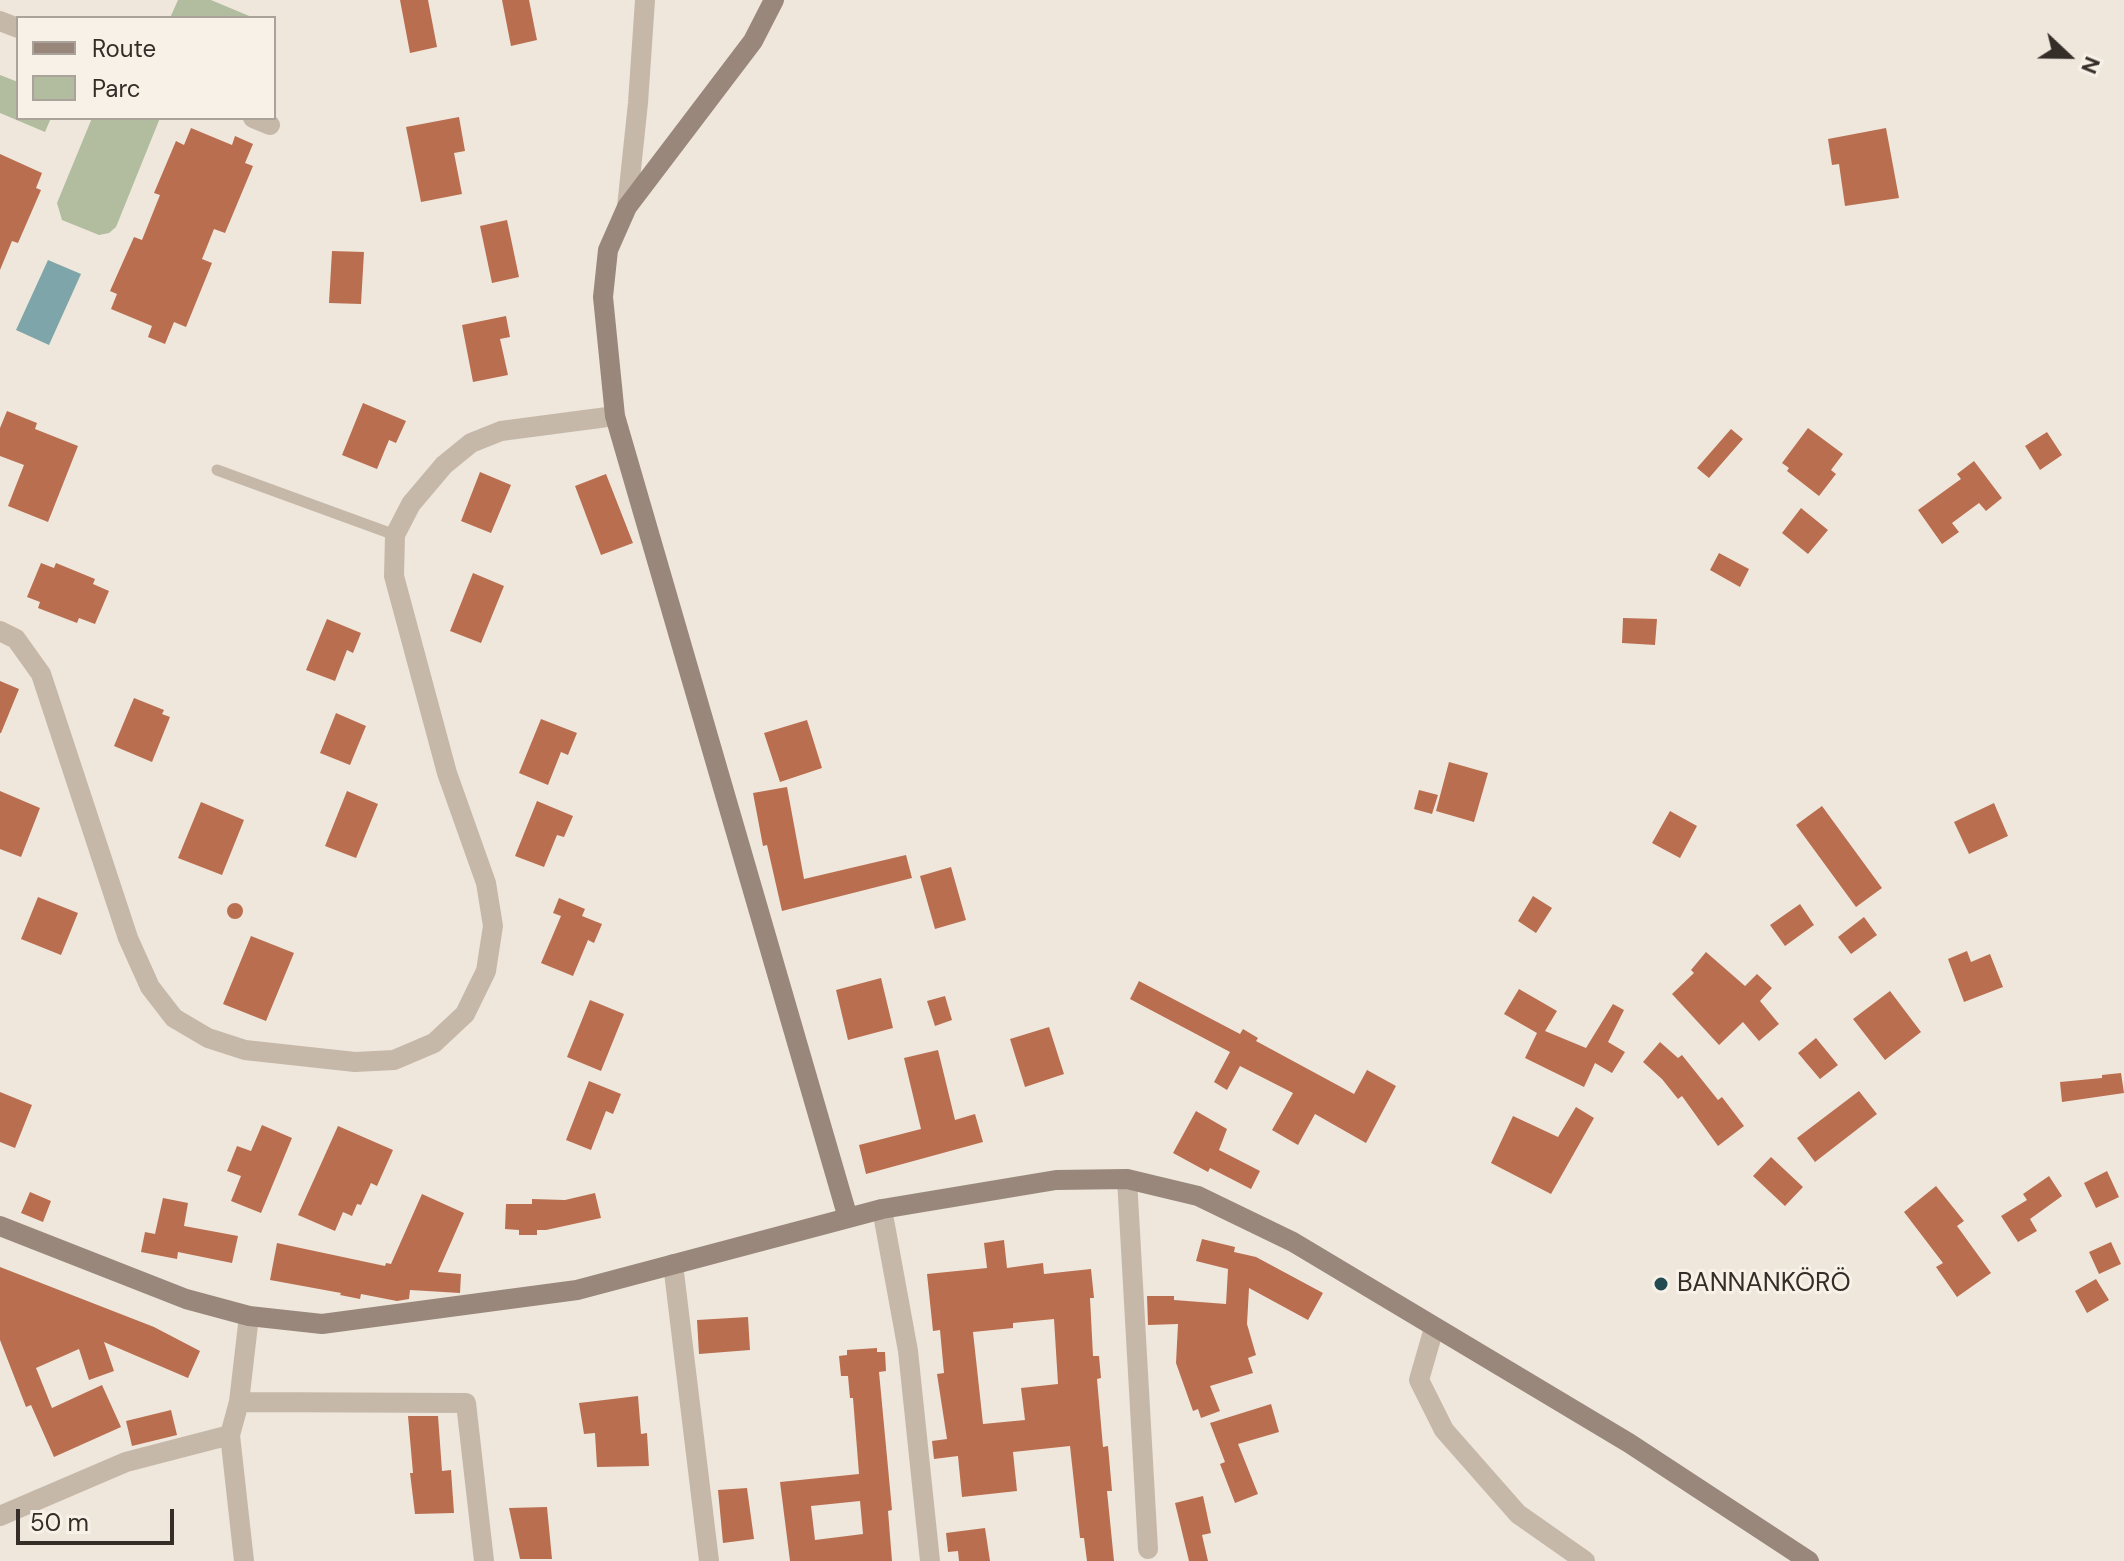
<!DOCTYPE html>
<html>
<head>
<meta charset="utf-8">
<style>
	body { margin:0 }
	#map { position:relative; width:2124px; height:1561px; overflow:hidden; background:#efe7dc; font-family:"DM Sans",sans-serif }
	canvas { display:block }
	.legend { position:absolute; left:16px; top:16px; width:260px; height:104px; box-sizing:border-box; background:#f7f1e8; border:2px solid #a9a39b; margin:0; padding:10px 14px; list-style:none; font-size:24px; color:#342d28 }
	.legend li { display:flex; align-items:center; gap:16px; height:40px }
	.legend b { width:40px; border:2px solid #a9a39b }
	.north { position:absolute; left:2028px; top:16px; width:80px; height:80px; -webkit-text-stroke:6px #f7f1e8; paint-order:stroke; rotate:112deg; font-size:22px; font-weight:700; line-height:32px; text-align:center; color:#342d28 }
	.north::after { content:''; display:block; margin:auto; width:28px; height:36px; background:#342d28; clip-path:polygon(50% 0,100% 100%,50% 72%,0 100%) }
	.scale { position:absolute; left:16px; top:1509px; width:158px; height:36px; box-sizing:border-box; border:4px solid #342d28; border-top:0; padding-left:10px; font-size:24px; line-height:28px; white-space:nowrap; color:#342d28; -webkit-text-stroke:6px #f7f1e8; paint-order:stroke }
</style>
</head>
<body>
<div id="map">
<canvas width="2124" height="1561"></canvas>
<ul class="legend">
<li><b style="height:10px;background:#99877b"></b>Route</li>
<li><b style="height:22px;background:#b1bd9e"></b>Parc</li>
</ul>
<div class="north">N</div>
<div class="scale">50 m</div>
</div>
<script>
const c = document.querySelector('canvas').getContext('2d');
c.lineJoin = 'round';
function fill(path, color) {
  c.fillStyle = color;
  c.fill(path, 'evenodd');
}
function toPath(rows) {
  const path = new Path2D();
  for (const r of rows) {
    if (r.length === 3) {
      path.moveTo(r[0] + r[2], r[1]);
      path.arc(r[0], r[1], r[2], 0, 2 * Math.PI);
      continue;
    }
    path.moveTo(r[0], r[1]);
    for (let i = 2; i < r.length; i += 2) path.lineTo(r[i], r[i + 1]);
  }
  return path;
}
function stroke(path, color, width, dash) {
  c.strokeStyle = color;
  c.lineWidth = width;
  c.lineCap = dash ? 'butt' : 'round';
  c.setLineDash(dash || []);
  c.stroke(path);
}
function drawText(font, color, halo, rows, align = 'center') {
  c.font = font + ' "DM Sans",sans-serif';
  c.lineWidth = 6;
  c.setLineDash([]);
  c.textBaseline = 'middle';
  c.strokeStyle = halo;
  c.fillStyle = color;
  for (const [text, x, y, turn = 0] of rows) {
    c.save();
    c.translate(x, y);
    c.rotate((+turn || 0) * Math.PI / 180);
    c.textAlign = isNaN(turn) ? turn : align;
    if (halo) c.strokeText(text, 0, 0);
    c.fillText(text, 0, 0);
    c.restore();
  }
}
const green = toPath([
	[178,0,211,0,254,18,170,18],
	[0,75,18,82,18,118,51,118,45,132,0,113],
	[92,118,160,118,116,227,109,233,99,235,62,220,57,203]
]);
const water = toPath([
	[48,260,81,274,49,345,16,330]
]);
const building = toPath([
	[400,0,428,0,437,47,410,53],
	[502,0,529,0,537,40,511,46],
	[459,117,465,151,454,153,462,194,421,202,406,127],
	[191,128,232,145,235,136,253,144,245,163,253,166,225,233,214,229,202,259,212,263,186,327,174,322,165,344,148,337,152,326,111,309,117,294,110,291,134,237,142,240,160,195,154,193,176,141,184,145],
	[1886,128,1899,198,1845,206,1839,164,1832,165,1828,139],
	[0,154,42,173,36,188,41,190,18,243,12,241,0,270],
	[507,220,519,277,492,283,480,226],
	[332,251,364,252,361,304,329,303],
	[506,316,510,337,500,339,508,375,473,382,462,325],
	[363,403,406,421,396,443,389,440,377,469,342,455],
	[7,411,37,423,35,429,78,446,48,522,8,506,24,465,0,456,0,428],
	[1808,428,1843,454,1831,470,1836,474,1819,496,1787,471,1789,468,1782,463],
	[1731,429,1743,439,1709,478,1697,468],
	[2047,432,2062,455,2040,470,2025,446],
	[1974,461,2002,498,1986,511,1979,503,1952,523,1959,532,1942,544,1918,510,1961,479,1957,474],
	[480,472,511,485,491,533,461,521],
	[606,474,633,543,601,555,575,486],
	[1801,508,1828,530,1808,554,1782,533],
	[1719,553,1749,569,1740,587,1710,570],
	[41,563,54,568,56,563,95,579,93,584,109,591,95,624,79,618,77,623,38,608,40,602,27,597],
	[473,573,504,586,481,643,450,631],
	[1623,618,1657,619,1655,645,1622,643],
	[327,619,361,633,353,653,347,650,335,681,306,670],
	[0,681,19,689,1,733,0,733],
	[134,698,164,710,162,714,170,717,152,762,114,746],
	[336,713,366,726,350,765,320,753],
	[541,719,577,733,568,755,561,752,548,785,519,773],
	[807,720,822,768,780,782,764,733],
	[1449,762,1488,773,1474,822,1436,811],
	[787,787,804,879,906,855,912,878,782,911,767,845,763,846,753,793],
	[1419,790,1438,795,1432,814,1414,809],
	[0,791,40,808,21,857,0,849],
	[347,791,378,804,356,858,325,846],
	[537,801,573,816,564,837,557,835,544,867,515,856],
	[201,802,244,820,222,875,178,858],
	[1994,803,2008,836,1969,854,1954,822],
	[1822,806,1882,888,1856,907,1796,825],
	[1670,811,1697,826,1680,858,1652,843],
	[951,867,966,920,935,929,920,876],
	[1533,896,1552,908,1536,933,1518,921],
	[38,897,78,913,61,955,21,939],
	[559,898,585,909,582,916,602,924,594,943,588,940,573,976,541,963,561,916,553,913],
	[235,911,8],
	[1800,904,1814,925,1785,946,1770,925],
	[1864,917,1877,935,1851,954,1838,937],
	[251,936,294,953,266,1021,223,1004],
	[1967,951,1971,962,1990,954,2003,987,1964,1002,1948,959],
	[1706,952,1745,986,1757,974,1772,988,1760,1001,1779,1024,1759,1041,1743,1022,1719,1045,1672,994,1694,973,1691,970],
	[881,978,893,1028,848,1040,836,990],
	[1139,981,1240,1034,1243,1029,1258,1038,1256,1041,1354,1094,1367,1070,1396,1086,1366,1143,1315,1114,1298,1145,1272,1130,1293,1093,1240,1066,1227,1090,1214,1082,1230,1052,1130,999],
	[1519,989,1557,1011,1545,1031,1586,1048,1613,1004,1624,1010,1608,1042,1625,1052,1612,1073,1595,1063,1584,1087,1525,1058,1537,1033,1504,1014],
	[1890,991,1921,1032,1885,1060,1853,1019],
	[945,996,952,1020,935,1026,927,1001],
	[590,1000,624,1014,601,1071,567,1057],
	[1049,1027,1064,1074,1025,1087,1010,1039],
	[1816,1038,1838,1065,1820,1079,1798,1053],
	[1660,1042,1678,1058,1682,1055,1718,1100,1722,1097,1744,1126,1718,1146,1682,1096,1678,1099,1662,1079,1643,1062],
	[938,1050,955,1120,975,1114,983,1142,866,1174,859,1145,921,1129,904,1058],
	[2121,1073,2124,1093,2062,1102,2060,1082,2102,1078,2102,1075],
	[589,1081,621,1094,613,1114,606,1111,591,1150,566,1140],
	[1859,1091,1877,1114,1815,1162,1797,1138],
	[0,1092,32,1105,15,1148,0,1142],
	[1576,1107,1594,1118,1551,1194,1491,1163,1513,1116,1558,1137],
	[1196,1111,1227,1129,1219,1150,1260,1171,1251,1189,1210,1168,1208,1172,1173,1153],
	[262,1125,292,1138,261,1213,231,1201,241,1176,227,1171,237,1146,251,1151],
	[338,1126,393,1150,377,1186,371,1183,361,1205,357,1204,352,1216,343,1212,335,1231,298,1215],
	[1771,1157,1803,1187,1785,1206,1753,1176],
	[2107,1171,2119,1197,2096,1208,2084,1183],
	[2049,1176,2062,1196,2030,1219,2037,1231,2018,1242,2001,1216,2027,1200,2023,1194],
	[1936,1186,1964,1221,1957,1226,1991,1273,1957,1297,1936,1267,1943,1263,1904,1212],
	[30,1192,51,1201,43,1222,21,1213],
	[595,1193,601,1218,546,1230,537,1230,537,1235,519,1235,519,1230,505,1229,506,1204,532,1204,532,1199,565,1200],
	[422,1194,464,1213,438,1272,461,1274,460,1293,410,1290,409,1299,397,1301,361,1294,360,1299,340,1295,341,1293,270,1280,277,1243,385,1266,386,1263,391,1264],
	[163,1198,188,1203,184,1226,238,1236,232,1263,178,1252,177,1259,141,1252,145,1232,155,1234],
	[1202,1239,1235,1247,1234,1252,1256,1257,1323,1293,1308,1320,1249,1288,1247,1324,1256,1355,1248,1358,1253,1373,1210,1386,1220,1411,1201,1418,1198,1409,1193,1411,1176,1363,1178,1324,1148,1325,1147,1296,1174,1296,1174,1300,1226,1304,1228,1269,1196,1261],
	[1004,1240,1007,1268,1043,1263,1044,1274,1091,1269,1094,1298,1090,1298,1093,1356,1099,1356,1101,1378,1097,1379,1103,1447,1108,1446,1112,1491,1107,1491,1114,1561,1087,1561,1084,1538,1080,1538,1070,1446,1013,1452,1017,1491,962,1497,958,1456,934,1459,932,1441,947,1439,937,1374,944,1373,940,1330,933,1331,927,1274,987,1268,984,1243],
	[1054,1319,1058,1384,1021,1388,1025,1420,983,1424,973,1332,1013,1328,1013,1323],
	[2111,1242,2121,1264,2099,1274,2089,1252],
	[0,1267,154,1327,200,1351,188,1378,104,1342,114,1371,89,1380,79,1349,36,1368,52,1408,102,1385,121,1427,54,1457,31,1405,26,1407,0,1340],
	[2096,1279,2109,1300,2087,1313,2075,1291],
	[748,1317,750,1350,699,1354,697,1320],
	[877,1348,877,1352,885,1352,886,1371,879,1372,892,1510,888,1511,892,1561,790,1561,780,1482,859,1474,853,1398,850,1398,848,1376,841,1376,839,1356,847,1355,847,1350],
	[860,1501,863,1534,815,1540,811,1506],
	[638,1396,641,1434,647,1433,649,1466,597,1467,595,1433,584,1434,579,1403],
	[1271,1404,1279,1432,1238,1444,1258,1494,1235,1503,1220,1464,1225,1462,1210,1423],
	[171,1410,177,1435,132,1446,126,1421],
	[408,1416,438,1416,442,1471,451,1470,454,1513,415,1514,410,1473,413,1473],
	[747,1488,754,1539,723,1543,718,1490],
	[1203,1496,1211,1533,1202,1535,1208,1561,1189,1561,1175,1503],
	[547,1507,552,1559,520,1559,509,1508],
	[985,1528,990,1561,959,1561,958,1551,948,1552,946,1533]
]);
const service = toPath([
	[217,470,395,535]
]);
const minor = toPath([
	[0,21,18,28],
	[253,118,270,125],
	[627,207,638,103,645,0],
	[0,631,16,639,41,674,128,938,150,987,174,1018,208,1038,245,1050,355,1062,394,1060,434,1043,465,1014,486,971,493,926,486,883,447,773,394,576,395,535,411,504,444,465,471,443,501,431,615,416],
	[1127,1179,1148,1549],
	[882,1209,908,1351,930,1561],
	[673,1264,709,1561],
	[1434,1328,1419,1380,1444,1430,1518,1514,1585,1561],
	[239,1402,466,1403,484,1561],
	[0,1516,126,1462,230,1435],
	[244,1561,230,1435,239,1402,249,1316]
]);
const secondary = toPath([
	[774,0,753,41,627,207,608,250,603,297,615,416,848,1218],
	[0,1226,186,1299,249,1316,322,1324,577,1290,882,1209,1056,1180,1127,1179,1198,1196,1293,1242,1629,1443,1809,1561]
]);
const markers = [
	[1661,1284,8,"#224c51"]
];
const poiNames = [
	["BANNANKÖRÖ",1677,1284]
];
fill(green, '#b1bd9e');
fill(water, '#7ea5a9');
fill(building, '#b96e50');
stroke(service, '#c6b8a9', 11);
stroke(minor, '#c6b8a9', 20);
stroke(secondary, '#99877b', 20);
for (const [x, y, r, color] of markers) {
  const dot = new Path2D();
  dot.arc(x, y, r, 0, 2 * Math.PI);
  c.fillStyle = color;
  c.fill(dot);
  stroke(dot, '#f7f1e8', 3);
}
drawText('26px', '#342d28', '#f7f1e8', poiNames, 'left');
</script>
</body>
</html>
